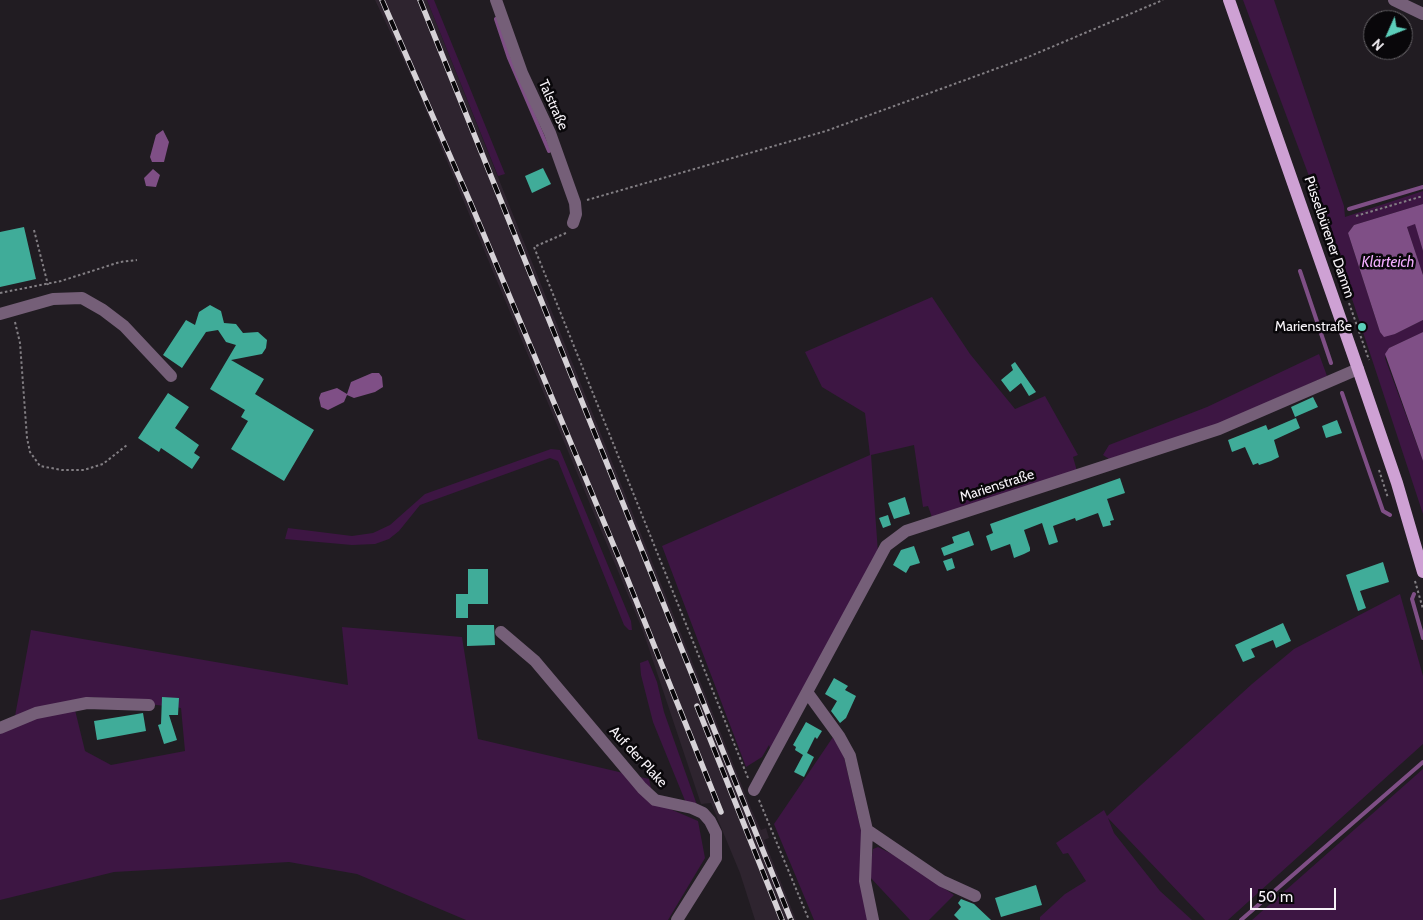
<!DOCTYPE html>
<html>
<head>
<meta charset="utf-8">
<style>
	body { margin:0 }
	#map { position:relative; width:1423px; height:920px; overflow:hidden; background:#211c22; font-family:Cabin,sans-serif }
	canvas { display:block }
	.north { position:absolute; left:1363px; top:10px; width:50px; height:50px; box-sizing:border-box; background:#09070a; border:1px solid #686569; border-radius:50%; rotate:226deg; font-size:14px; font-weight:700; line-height:20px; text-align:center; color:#f7f3f8 }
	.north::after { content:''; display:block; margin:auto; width:18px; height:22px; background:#5cceba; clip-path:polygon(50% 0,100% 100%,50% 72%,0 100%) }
	.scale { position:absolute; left:1250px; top:888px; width:86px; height:22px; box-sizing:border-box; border:2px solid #f7f3f8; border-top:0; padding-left:6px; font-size:15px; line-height:18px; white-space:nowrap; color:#f7f3f8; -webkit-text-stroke:4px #09070a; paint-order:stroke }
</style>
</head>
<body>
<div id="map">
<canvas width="1423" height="920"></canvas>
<div class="north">N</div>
<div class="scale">50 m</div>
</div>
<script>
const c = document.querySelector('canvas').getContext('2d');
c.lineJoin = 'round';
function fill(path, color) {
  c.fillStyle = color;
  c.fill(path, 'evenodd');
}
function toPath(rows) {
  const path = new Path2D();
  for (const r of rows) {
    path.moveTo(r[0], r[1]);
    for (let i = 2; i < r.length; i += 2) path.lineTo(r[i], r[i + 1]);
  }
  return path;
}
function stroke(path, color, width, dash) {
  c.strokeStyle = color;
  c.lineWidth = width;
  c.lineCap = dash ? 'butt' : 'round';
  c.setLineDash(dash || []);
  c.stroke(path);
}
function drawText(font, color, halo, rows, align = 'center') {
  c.font = font + ' Cabin,sans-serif';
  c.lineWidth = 5;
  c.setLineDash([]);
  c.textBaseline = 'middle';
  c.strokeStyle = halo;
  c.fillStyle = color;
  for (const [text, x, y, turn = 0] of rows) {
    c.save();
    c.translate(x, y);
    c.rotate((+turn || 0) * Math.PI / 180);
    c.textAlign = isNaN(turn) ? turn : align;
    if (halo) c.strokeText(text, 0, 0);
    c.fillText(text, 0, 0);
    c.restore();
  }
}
const built = toPath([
	[375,0,427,0,752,811,761,830,766,828,769,838,764,840,796,920,755,920,740,873,711,803,701,804,643,631,414,82]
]);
const green = toPath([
	[427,0,434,0,505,174,498,176],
	[1243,0,1274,0,1344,206,1345,217,1423,191,1423,204,1354,225,1348,233,1380,332,1395,334,1423,320,1423,332,1389,348,1385,358,1423,461,1423,514,1330,232],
	[1415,223,1423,251,1423,275,1407,227],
	[932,297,970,354,1015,409,1045,396,1078,455,1073,457,1077,471,933,520,928,506,923,507,914,445,871,455,878,553,771,751,769,745,762,757,746,767,662,546,870,455,865,413,822,387,805,352],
	[1319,354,1327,376,1216,425,1109,459,1103,455,1109,445,1207,407],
	[551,449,560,450,631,621,632,630,629,630,624,625,558,461,550,458,420,505,399,531,389,539,375,544,352,545,285,539,288,528,352,536,373,533,390,525,425,494],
	[1400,594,1423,676,1423,744,1228,920,1205,920,1108,818,1114,833,1160,891,1192,920,1040,920,1040,917,1065,894,1086,881,1068,853,1063,854,1056,843,1104,810,1107,816,1252,684,1294,649],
	[342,627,462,637,478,739,649,779,654,802,698,821,705,858,668,920,466,920,357,874,289,862,114,872,0,900,0,733,37,717,75,710,85,751,111,765,185,751,181,708,92,697,15,716,31,630,348,685],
	[648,660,657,682,664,712,697,805,686,803,653,722,641,675,640,663],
	[833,737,842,748,864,844,870,920,814,920,774,824],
	[1423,769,1423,920,1252,920],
	[878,847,898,857,954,895,929,920,910,920,869,876,873,849]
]);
const water = toPath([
	[163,130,169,142,164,162,152,162,150,157,156,135],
	[153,169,160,175,156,187,146,186,144,178],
	[1423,204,1423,251,1415,224,1407,227,1423,275,1423,320,1395,334,1384,337,1380,332,1348,233,1354,225],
	[1423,332,1423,461,1385,354,1389,348],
	[372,373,379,373,382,377,383,387,375,392,354,398,347,395,344,402,328,410,321,407,319,398,321,393,337,388,347,394,351,382]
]);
const stream = toPath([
	[496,19,509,58,549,151],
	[1349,209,1423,187],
	[1300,271,1331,363],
	[1342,393,1383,511,1390,515],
	[1414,594,1412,599,1423,638],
	[1241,920,1423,762]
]);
const building = toPath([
	[543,168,551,184,532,193,525,176],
	[24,227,36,279,0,287,0,232],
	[210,305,221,311,224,323,236,324,243,333,258,332,267,340,266,348,262,354,231,360,264,379,255,394,314,430,284,481,231,449,248,421,241,417,245,410,210,389,236,345,226,342,218,330,206,332,182,368,163,355,186,320,195,325,199,312],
	[1015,362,1036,392,1029,396,1021,383,1010,392,1001,380,1013,370,1011,365],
	[168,393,189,407,175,428,199,445,194,453,200,457,192,469,161,448,159,452,138,438],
	[1313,397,1318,407,1295,417,1291,407],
	[1296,418,1300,428,1274,440,1279,457,1271,461,1259,465,1258,463,1253,465,1245,447,1232,452,1228,440,1266,425,1268,430],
	[1337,420,1342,433,1326,438,1322,426],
	[1120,478,1125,493,1107,499,1114,520,1110,521,1111,525,1103,527,1098,513,1076,521,1075,518,1053,526,1058,542,1049,545,1042,523,1024,530,1030,548,1030,551,1024,554,1014,558,1010,544,991,551,986,536,993,533,990,524],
	[905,497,910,514,894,519,888,503],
	[888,515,891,525,883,528,879,518],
	[969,531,974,545,944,556,941,548,954,543,952,537],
	[914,546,920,563,910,566,906,573,893,565,901,550],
	[952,558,955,568,947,571,943,561],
	[1383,562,1389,582,1360,591,1366,608,1358,611,1346,575],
	[468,569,488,569,488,604,468,604,468,618,456,618,456,594,468,594],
	[1283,623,1291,641,1276,648,1273,640,1251,649,1255,657,1243,662,1235,645],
	[467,625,494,625,495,645,467,646],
	[834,678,848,686,845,690,856,696,846,718,840,723,831,711,837,701,825,694],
	[162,697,179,698,178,715,169,715,177,740,164,744,158,725,161,724],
	[143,713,146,731,97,740,94,721],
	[806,722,822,731,817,739,815,737,807,753,814,757,804,777,794,772,803,755,795,750,796,747,793,745],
	[1036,885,1042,905,1001,917,995,898],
	[961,899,974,904,991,920,959,920,954,915,961,907,958,903]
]);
const path = toPath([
	[587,200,826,131,1028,57,1163,0],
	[1356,216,1423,196],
	[34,230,48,285],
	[566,233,534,247,748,778],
	[0,293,61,281,120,262,137,260],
	[1349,303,1369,360],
	[15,322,20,343,27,438,30,452,40,466,62,470,84,470,103,464,127,445],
	[1379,470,1388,498],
	[1415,581,1423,609],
	[759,800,809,920]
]);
const minor = toPath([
	[496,0,522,73,550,133,575,203,576,214,573,223],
	[1394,0,1423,14],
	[0,314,53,299,82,298,103,310,124,326,171,376],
	[501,632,535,661,642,788,655,800,692,808,703,813,710,821,716,833,716,858,677,920],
	[807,692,839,736,850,756,867,830,865,881,873,920],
	[0,728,36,713,87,703,149,705],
	[754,790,886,546,906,531,1219,429,1358,369],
	[867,830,942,881,975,896]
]);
const major = toPath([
	[1229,0,1358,369,1397,483,1423,572]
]);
const rail = toPath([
	[382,0,471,204,621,563,721,812],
	[420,0,791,920],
	[697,706,782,920]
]);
const markers = [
	[1362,327,5,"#5cceba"]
];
const streetNames = [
	["Talstraße",553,105,66],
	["Püsselbürener Damm",1329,237,71],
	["Marienstraße",997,486,-18],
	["Auf der Plake",638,757,47]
];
const poiNames = [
	["Marienstraße",1352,327]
];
const waterNames = [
	["Klärteich",1388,263]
];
fill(built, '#2e242f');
fill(green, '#3d1643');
fill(water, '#7f4f86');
stroke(stream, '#7f4f86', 4);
fill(building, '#40ac99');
stroke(path, '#837f84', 2, [2.5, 2.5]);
stroke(minor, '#755f78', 12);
stroke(major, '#cea1d4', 12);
stroke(rail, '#d6d2d7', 5.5);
stroke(rail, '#09070a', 4, [11]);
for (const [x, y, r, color] of markers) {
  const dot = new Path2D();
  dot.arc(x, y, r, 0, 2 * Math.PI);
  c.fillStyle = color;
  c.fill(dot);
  stroke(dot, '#09070a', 2);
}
drawText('14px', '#f7f3f8', '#09070a', streetNames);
drawText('14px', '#f7f3f8', '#09070a', poiNames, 'right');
drawText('italic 15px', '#f4aeff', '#09070a', waterNames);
</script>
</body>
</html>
